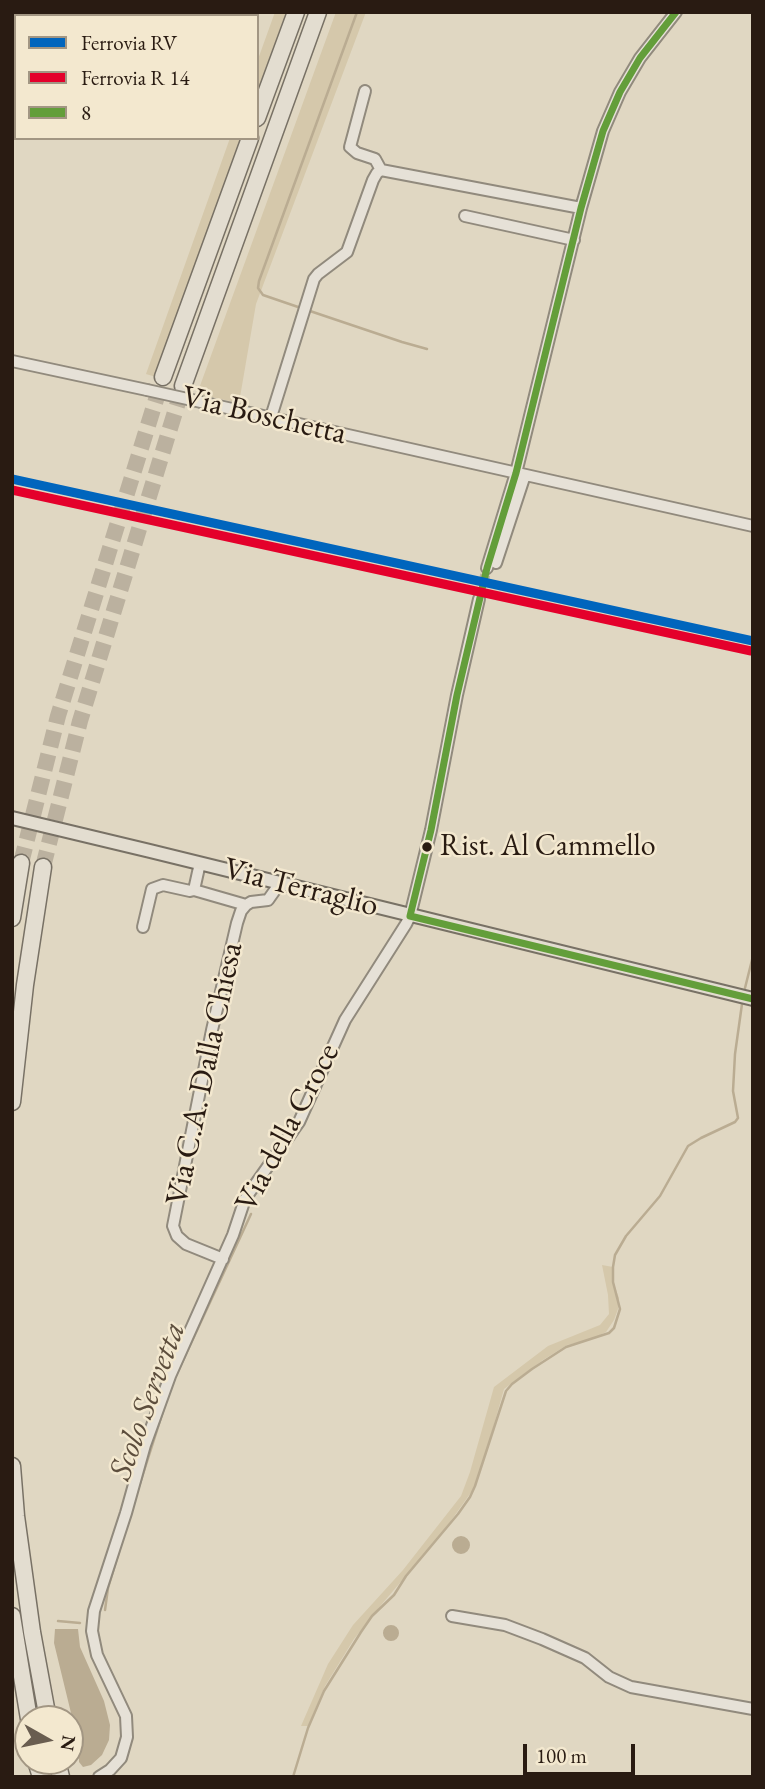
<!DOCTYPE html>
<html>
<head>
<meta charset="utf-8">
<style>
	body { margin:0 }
	#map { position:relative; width:765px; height:1789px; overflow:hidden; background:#e0d7c2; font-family:"EB Garamond",serif }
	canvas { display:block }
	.frame { position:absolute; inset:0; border:14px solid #291b12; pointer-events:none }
	.legend { position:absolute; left:14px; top:14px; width:245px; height:126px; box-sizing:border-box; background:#f3e8cf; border:2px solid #a29683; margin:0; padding:9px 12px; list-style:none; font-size:21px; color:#291b12 }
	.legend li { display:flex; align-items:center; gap:14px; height:35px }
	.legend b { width:35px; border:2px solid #a29683 }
	.north { position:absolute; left:14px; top:1705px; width:70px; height:70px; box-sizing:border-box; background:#f3e8cf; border:2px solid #a29683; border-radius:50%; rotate:99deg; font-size:19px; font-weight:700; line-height:28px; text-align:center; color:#291b12 }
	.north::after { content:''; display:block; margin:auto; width:24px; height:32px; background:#695d50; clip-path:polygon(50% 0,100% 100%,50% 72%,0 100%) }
	.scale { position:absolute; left:523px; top:1744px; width:112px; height:32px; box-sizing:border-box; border:4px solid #291b12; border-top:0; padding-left:9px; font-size:21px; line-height:24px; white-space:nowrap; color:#291b12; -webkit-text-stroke:5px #f3e8cf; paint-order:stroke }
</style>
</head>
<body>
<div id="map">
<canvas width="765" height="1789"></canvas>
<div class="frame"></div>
<ul class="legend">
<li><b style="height:9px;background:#0065bd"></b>Ferrovia RV</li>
<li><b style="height:9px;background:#e4002b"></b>Ferrovia R 14</li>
<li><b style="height:9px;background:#639e3a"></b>8</li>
</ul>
<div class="north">N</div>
<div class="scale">100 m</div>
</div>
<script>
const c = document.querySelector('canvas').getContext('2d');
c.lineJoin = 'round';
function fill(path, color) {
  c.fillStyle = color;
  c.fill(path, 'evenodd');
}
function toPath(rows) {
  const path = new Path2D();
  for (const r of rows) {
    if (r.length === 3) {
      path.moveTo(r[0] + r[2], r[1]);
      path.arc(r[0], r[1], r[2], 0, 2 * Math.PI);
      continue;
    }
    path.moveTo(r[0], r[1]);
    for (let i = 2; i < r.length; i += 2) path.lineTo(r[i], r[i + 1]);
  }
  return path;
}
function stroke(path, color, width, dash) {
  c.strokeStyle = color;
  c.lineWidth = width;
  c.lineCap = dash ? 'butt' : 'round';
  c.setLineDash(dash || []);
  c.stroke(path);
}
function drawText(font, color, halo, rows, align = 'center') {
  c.font = font + ' "EB Garamond",serif';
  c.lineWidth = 5;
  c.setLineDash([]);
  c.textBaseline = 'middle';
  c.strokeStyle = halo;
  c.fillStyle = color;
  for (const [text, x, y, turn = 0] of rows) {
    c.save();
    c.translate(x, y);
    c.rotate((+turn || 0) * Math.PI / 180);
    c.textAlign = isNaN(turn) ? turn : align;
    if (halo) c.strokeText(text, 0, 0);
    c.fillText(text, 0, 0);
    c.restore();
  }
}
const green = toPath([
	[154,12,218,12,211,16,144,16],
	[275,12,286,12,257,93,257,62],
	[336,12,366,12,256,304,239,403,197,394],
	[230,138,241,138,156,377,146,374],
	[602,1265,613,1267,614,1284,619,1298,618,1309,614,1320,606,1332,592,1339,567,1345,543,1360,504,1389,483,1464,472,1491,443,1532,382,1604,354,1639,325,1686,308,1726,301,1726,328,1664,353,1625,403,1570,461,1496,470,1472,494,1387,548,1346,600,1325,609,1314,608,1295]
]);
const water = toPath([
	[461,1545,9],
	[391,1633,8],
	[55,1629,78,1629,80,1647,104,1701,110,1725,109,1740,102,1755,91,1765,83,1767,79,1762,79,1735,71,1713,54,1643]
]);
const stream = toPath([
	[200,16,206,12],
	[12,78,16,77],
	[301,308,263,295,258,288,259,281,357,12],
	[307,310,402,342,427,349],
	[745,988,753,956],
	[173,1382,251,1214],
	[134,1502,165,1405],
	[105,1610,108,1588,119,1552],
	[58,1621,80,1623],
	[293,1777,308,1728,324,1691,361,1632,372,1616,394,1595,406,1576,458,1514,470,1497,475,1486,506,1391,512,1384,532,1369,566,1347,609,1333,614,1328,620,1309,613,1282,613,1267,615,1255,626,1236,660,1196,688,1146,701,1138,735,1122,738,1118,733,1091,735,1054,742,1004]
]);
const minorTunnel = toPath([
	[479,599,487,568]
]);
const highwayTunnel = toPath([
	[21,863,58,716,163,377],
	[43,867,80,721,183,386]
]);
const minor = toPath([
	[365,91,350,147,357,153,375,159,381,170,581,208],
	[465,216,574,240],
	[12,361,147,390],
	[201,402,753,526],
	[271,417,314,279,318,274,347,252,373,180,377,173,381,170],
	[496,563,525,475],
	[487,568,516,473,581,208,603,131,620,92,640,58,676,12],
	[194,890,200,863],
	[143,927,152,889,163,885,190,891,194,890,246,905],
	[223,1259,186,1244,177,1236,173,1226,212,1030,237,923,241,911,246,905,251,902,268,900,280,883],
	[452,1616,505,1625,542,1639,585,1658,609,1677,631,1687,753,1709],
	[99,1777,110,1770,121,1758,127,1737,126,1716,97,1655,92,1631,94,1611,126,1513,145,1445,170,1376,233,1235,245,1199,299,1122,345,1020,406,924,410,916,431,830,457,695,479,599]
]);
const major = toPath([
	[113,16,123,12],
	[12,41,16,41],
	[12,818,150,851,753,999]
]);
const highway = toPath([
	[257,118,296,12],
	[163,377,250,138],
	[183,386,318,12],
	[12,918,21,863],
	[12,1102,25,985,43,867],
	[12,1466,16,1516,32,1632,48,1719],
	[12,1616,29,1719],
	[36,1761,41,1777],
	[57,1761,61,1777]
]);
const minorBridge = toPath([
	[147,390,201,402]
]);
const bus1 = toPath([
	[676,12,640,58,620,92,603,131,581,208,516,473,487,568,457,695,431,830,410,916,753,999]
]);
const rail1 = toPath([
	[12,479,753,641]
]);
const rail2 = toPath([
	[12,490,751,651]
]);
const markers = [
	[427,847,6,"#291b12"]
];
const busNames = [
	["Rist. Al Cammello",440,847]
];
const streetNames = [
	["Via Boschetta",264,416,13],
	["Via Terraglio",301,888,14],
	["Via C.A. Dalla Chiesa",205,1074,-78],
	["Via della Croce",288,1128,-62]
];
const waterNames = [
	["Scolo Servetta",148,1401,-70]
];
fill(green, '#d5c8ab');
fill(water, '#baac92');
stroke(stream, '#baac92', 2.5);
stroke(minorTunnel, '#bbb19f', 10, [10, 5]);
stroke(highwayTunnel, '#bbb19f', 16, [16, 8]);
stroke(minor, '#918a7d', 14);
stroke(major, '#787165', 16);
stroke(highway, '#787165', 19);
stroke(minor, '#e6e1d7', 10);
stroke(major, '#e3ddd0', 12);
stroke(highway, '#e3ddd0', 16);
stroke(minorBridge, '#918a7d', 14, []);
stroke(minorBridge, '#e6e1d7', 10);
stroke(bus1, '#639e3a', 7);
stroke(rail1, '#0065bd', 9);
stroke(rail2, '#e4002b', 9);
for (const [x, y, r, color] of markers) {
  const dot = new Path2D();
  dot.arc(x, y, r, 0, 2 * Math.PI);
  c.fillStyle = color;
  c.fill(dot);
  stroke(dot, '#f3e8cf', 2.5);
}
drawText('30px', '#291b12', '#f3e8cf', busNames, 'left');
drawText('32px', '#291b12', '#f3e8cf', streetNames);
drawText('italic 33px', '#5d4e3d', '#f3e8cf', waterNames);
</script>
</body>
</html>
